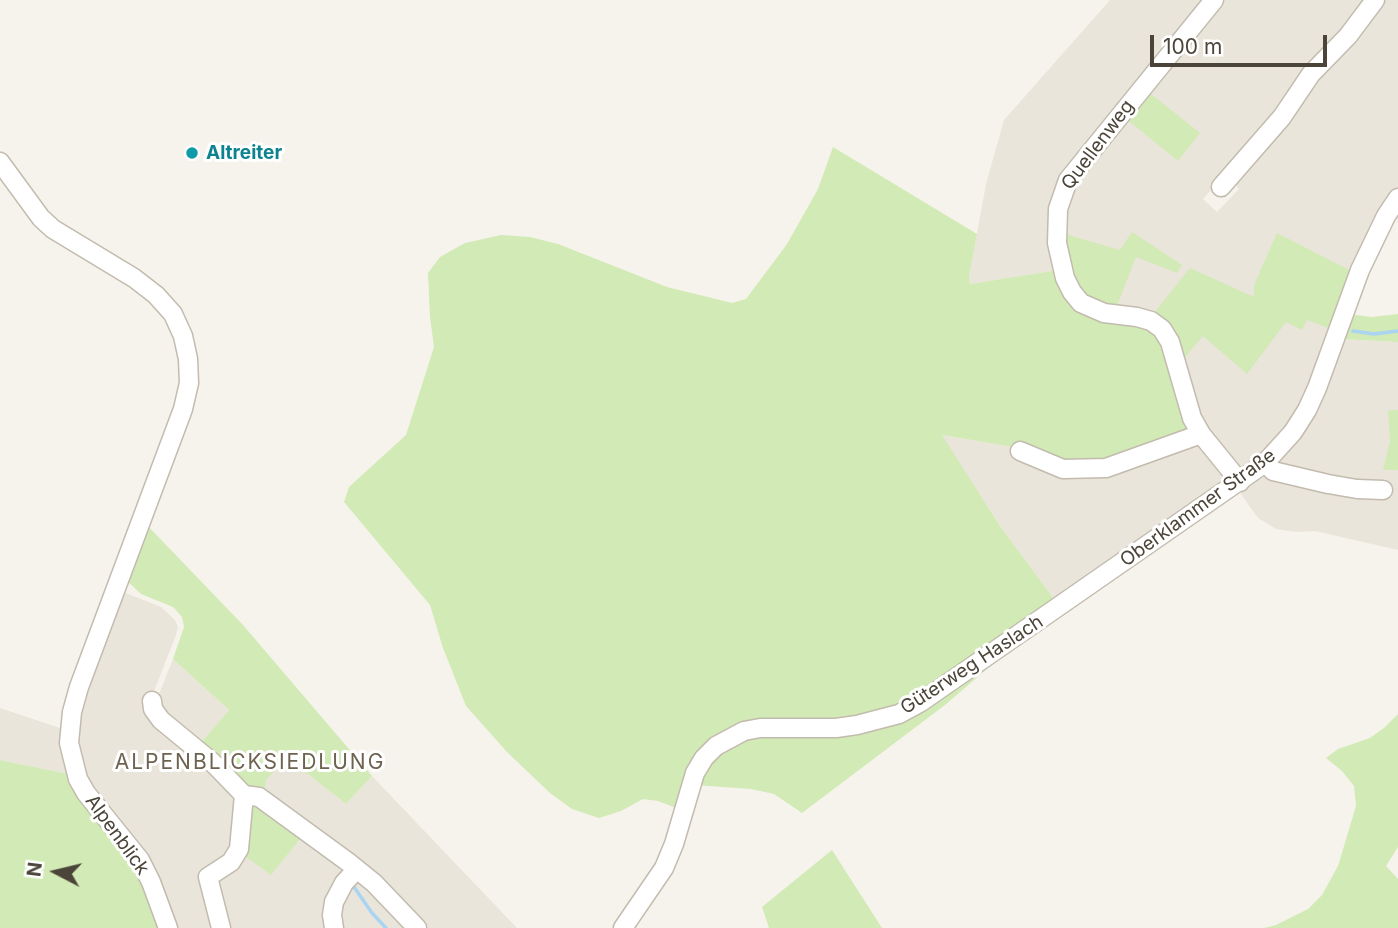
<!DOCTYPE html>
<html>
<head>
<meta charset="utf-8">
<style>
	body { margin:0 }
	#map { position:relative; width:1398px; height:928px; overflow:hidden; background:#f6f3ec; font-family:Inter,sans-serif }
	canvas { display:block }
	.north { position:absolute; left:21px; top:837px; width:70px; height:70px; -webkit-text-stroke:5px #fff; paint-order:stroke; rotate:277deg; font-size:19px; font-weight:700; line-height:28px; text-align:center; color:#4b4439 }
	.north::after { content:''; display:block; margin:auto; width:24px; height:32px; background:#4b4439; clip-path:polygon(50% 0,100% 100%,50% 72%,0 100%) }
	.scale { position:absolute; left:1150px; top:35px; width:177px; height:32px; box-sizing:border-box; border:4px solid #4b4439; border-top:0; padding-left:9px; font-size:21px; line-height:24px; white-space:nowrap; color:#4b4439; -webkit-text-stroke:5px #fff; paint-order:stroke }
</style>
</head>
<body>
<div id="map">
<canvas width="1398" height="928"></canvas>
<div class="north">N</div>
<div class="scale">100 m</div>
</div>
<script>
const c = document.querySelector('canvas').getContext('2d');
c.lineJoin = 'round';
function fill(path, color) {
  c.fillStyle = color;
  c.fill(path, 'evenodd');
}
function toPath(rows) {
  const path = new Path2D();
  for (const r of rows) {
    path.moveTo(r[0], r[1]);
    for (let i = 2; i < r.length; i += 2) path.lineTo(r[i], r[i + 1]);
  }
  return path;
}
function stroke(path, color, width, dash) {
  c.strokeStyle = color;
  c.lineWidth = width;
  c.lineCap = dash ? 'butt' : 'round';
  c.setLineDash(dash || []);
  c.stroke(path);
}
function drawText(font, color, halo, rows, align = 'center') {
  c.font = font + ' Inter,sans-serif';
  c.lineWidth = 6;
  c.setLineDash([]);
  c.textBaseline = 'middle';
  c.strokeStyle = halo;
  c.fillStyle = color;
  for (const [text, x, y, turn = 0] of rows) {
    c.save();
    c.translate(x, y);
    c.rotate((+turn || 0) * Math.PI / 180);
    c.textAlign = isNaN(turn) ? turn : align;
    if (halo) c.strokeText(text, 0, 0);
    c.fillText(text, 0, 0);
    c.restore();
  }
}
const residential = toPath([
	[1110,0,1213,0,1072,169,1058,270,970,284,969,277,986,184,1004,120],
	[1221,0,1369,0,1262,134,1203,199,1217,212,1239,189,1232,181,1381,0,1398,0,1398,190,1323,361,1292,425,1243,472,1235,468,1110,311,1062,237,1068,192],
	[1340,339,1398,342,1398,550,1315,531,1296,532,1276,529,1258,518,1238,490,1261,472],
	[941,435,1019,448,1198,440,1226,471,1228,482,1057,603,1000,526],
	[121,591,161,607,175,620,178,627,176,635,149,704,237,796,231,832,235,836,228,859,200,873,214,908,218,928,173,928,92,794,76,757,75,719],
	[173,659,229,710,199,745,163,717,157,699],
	[0,708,66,730,73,775,0,760],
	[288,757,346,804,372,776,517,928,422,928,265,792,266,780],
	[248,803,351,868,331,928,225,928,214,876,221,871],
	[356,878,414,928,339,928,338,909]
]);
const green = toPath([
	[1146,90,1200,133,1178,161,1124,117],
	[833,147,977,234,969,277,970,284,1058,270,1062,285,1158,333,1190,426,1187,434,1101,466,1057,462,1019,448,942,435,1000,526,1057,603,942,685,872,719,731,731,679,809,658,801,643,799,621,811,599,818,572,809,550,793,507,752,466,706,443,648,430,605,344,502,349,487,406,435,434,347,430,317,428,273,440,257,465,243,501,235,530,237,558,244,667,287,732,303,746,299,787,244,818,189],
	[1132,232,1182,265,1177,273,1136,257,1115,311,1099,308,1072,283,1062,233,1120,250],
	[1277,233,1355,273,1334,330,1307,320,1302,330,1286,322,1247,374,1203,336,1181,362,1150,318,1190,268,1254,297,1254,285],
	[1348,314,1372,317,1398,314,1398,342,1340,339],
	[1398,410,1398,470,1383,470,1390,441,1388,411],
	[145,523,243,625,372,776,346,804,288,758,266,780,265,792,248,786,235,777,199,745,229,710,173,659,184,627,182,617,173,607,141,594,124,578],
	[1024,637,945,705,802,813,774,794,751,789,695,785,710,758,749,734,847,732],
	[1398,714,1398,847,1386,866,1398,879,1398,928,1264,928,1276,925,1308,909,1322,895,1338,866,1356,806,1354,786,1342,771,1326,758,1338,749,1370,738,1384,728],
	[0,760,73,775,135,860,165,928,0,928],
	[250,801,303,835,271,875,242,854],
	[832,850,882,928,769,928,762,907]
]);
const stream = toPath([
	[1353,331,1374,334,1398,331],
	[354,887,372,913,386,928]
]);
const minor = toPath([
	[1214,0,1068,180,1058,209,1057,243,1065,278,1072,292,1081,303,1104,313,1137,317,1151,321,1162,329,1170,342,1192,418,1201,434,1240,482],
	[0,162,41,218,53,229,134,278,156,295,173,314,183,336,188,359,189,383,183,409,79,687,72,712,69,743,78,779,86,793,140,860,151,882,168,928],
	[1221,187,1282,117,1311,74,1348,36,1375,0],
	[1020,451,1063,469,1106,468,1201,434],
	[1265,463,1273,471,1328,484,1357,489,1383,490],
	[152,701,153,709,161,720,212,762,244,795,259,797,348,862,374,883,417,928],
	[221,928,208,877,231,862,239,849,244,795],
	[334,928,332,915,334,902,344,883,357,869],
	[623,928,664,868,674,844,695,773,704,758,716,746,744,731,760,728,836,728,857,725,899,714,921,702,1265,463,1293,432,1307,410,1317,388,1360,270,1386,216,1398,198]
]);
const markers = [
	[192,153,7,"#0f9aa8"]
];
const streetNames = [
	["Quellenweg",1098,145,-53],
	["Oberklammer Straße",1198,508,-36],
	["Güterweg Haslach",972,665,-33],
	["Alpenblick",117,835,54]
];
const cultureNames = [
	["Altreiter",206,153]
];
const neighbourhoodNames = [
	["ALPENBLICKSIEDLUNG",250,763]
];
fill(residential, '#eae5da');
fill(green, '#d2eab5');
stroke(stream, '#a9d4f2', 3.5);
stroke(minor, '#c2bbae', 21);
stroke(minor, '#fff', 18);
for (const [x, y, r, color] of markers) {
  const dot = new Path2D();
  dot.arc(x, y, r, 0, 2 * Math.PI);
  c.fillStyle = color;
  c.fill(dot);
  stroke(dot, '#fff', 2.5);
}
drawText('19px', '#4b4439', '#fff', streetNames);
drawText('bold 19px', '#0d838f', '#fff', cultureNames, 'left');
c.letterSpacing = '2px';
drawText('21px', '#6e6250', '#fff', neighbourhoodNames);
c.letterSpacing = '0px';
</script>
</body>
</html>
